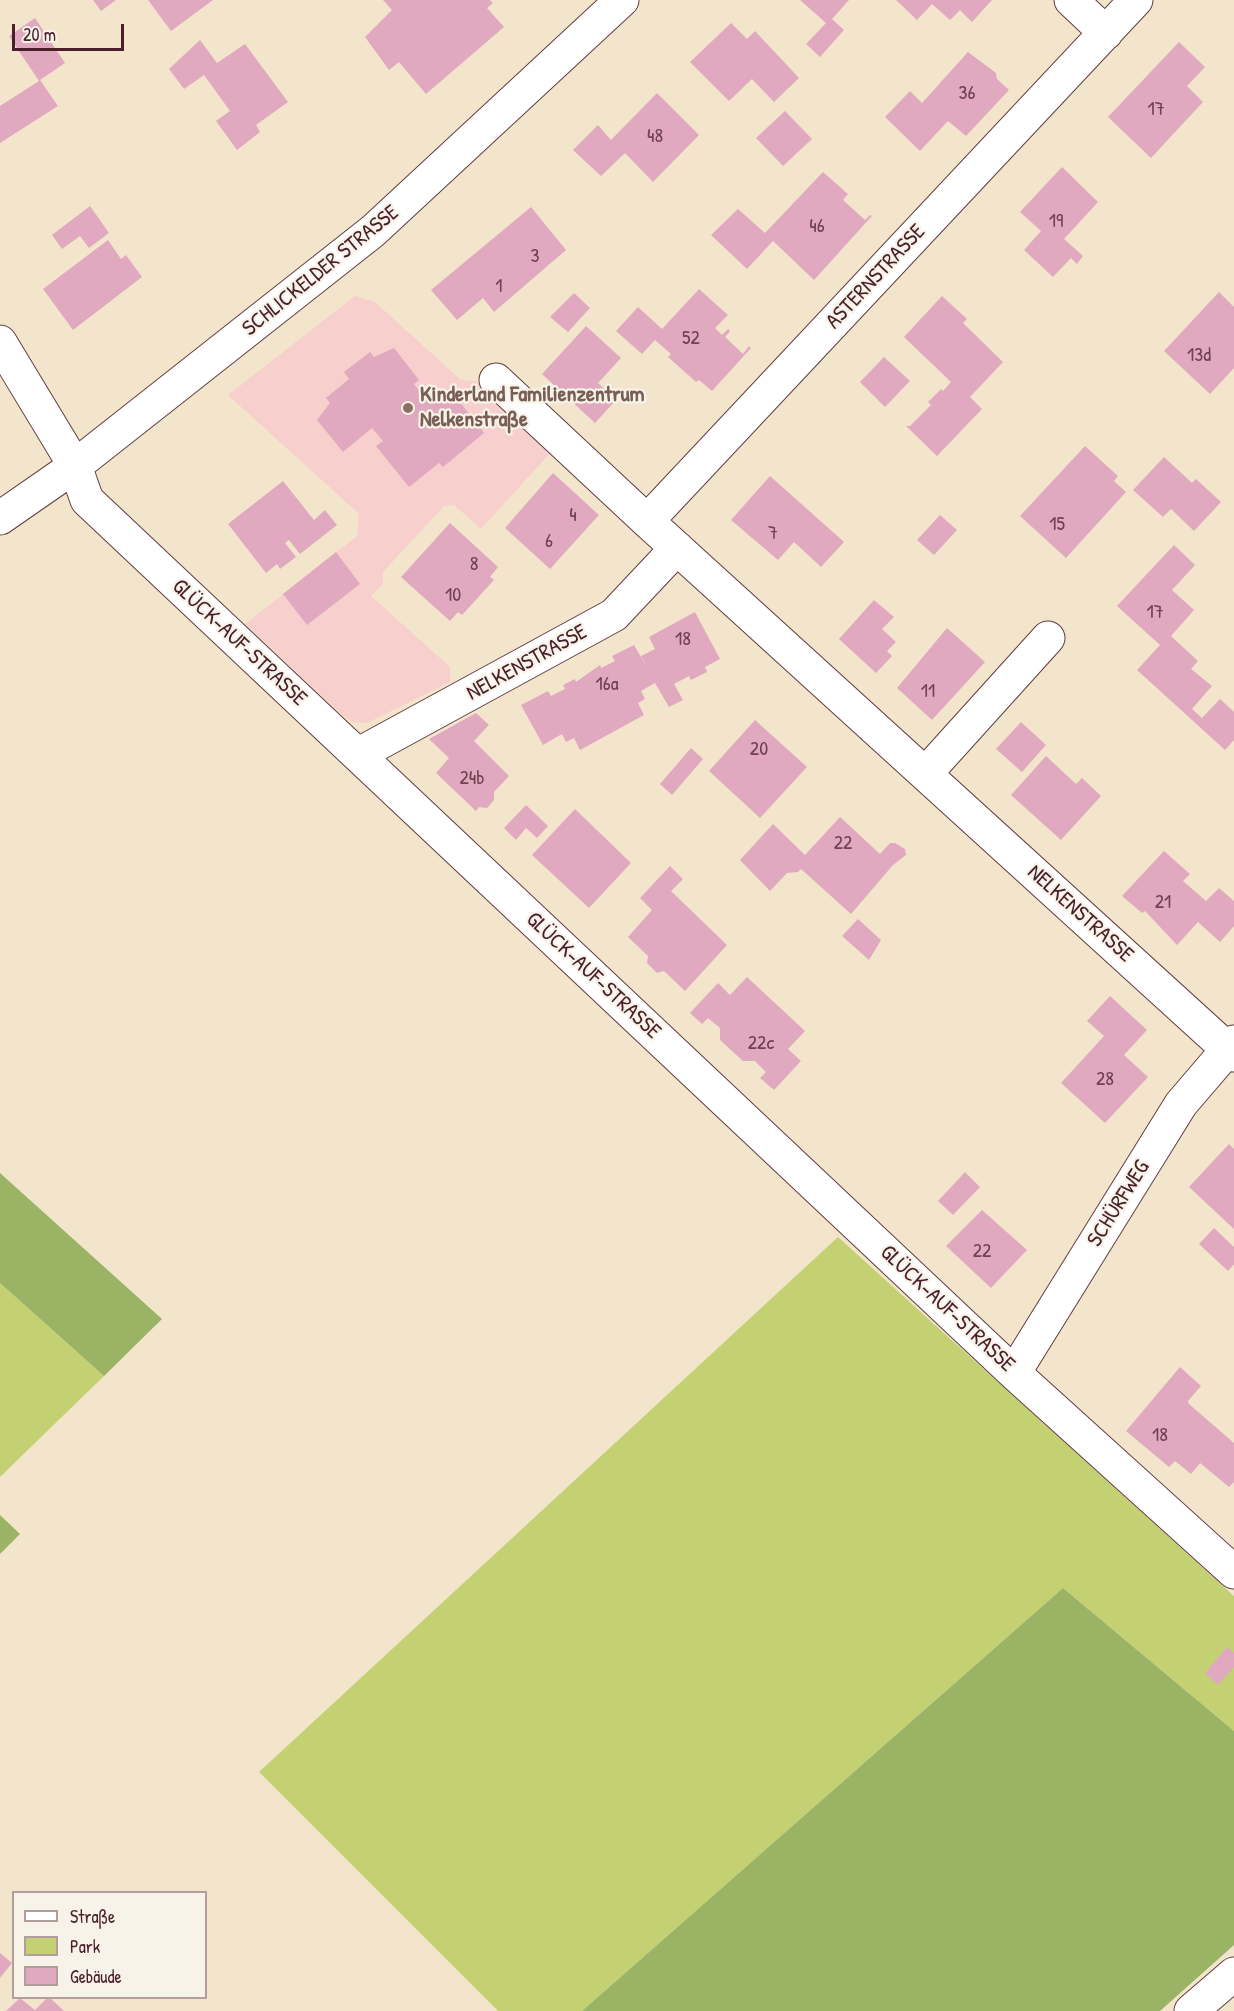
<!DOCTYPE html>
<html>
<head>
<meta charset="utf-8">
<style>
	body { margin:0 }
	#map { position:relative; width:1234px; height:2011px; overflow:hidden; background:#f2e5cc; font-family:"Patrick Hand",sans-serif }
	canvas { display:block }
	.legend { position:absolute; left:12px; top:1891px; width:195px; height:108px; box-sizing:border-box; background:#f7f3e8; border:2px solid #b29e9c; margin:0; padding:8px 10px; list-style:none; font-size:18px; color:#4a1f2b }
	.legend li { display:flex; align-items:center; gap:12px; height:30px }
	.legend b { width:30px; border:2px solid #b29e9c }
	.scale { position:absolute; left:12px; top:24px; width:112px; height:27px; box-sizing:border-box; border:3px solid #4a1f2b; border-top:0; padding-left:8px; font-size:18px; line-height:21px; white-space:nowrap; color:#4a1f2b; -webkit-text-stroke:4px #f7f3e8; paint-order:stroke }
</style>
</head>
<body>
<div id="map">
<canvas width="1234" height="2011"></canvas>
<ul class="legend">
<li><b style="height:8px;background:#fff"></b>Straße</li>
<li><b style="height:16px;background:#c3d173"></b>Park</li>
<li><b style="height:16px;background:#e1a9bf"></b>Gebäude</li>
</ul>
<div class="scale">20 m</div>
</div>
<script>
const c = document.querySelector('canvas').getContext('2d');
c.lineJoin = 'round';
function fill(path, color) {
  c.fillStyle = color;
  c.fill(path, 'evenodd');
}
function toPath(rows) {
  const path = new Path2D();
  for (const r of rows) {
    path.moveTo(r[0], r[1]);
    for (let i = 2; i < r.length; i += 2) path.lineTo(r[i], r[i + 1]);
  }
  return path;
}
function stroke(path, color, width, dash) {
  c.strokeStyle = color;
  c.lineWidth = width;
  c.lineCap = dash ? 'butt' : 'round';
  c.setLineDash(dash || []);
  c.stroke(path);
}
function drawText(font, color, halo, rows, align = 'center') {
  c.font = font + ' "Patrick Hand",sans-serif';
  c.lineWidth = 4.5;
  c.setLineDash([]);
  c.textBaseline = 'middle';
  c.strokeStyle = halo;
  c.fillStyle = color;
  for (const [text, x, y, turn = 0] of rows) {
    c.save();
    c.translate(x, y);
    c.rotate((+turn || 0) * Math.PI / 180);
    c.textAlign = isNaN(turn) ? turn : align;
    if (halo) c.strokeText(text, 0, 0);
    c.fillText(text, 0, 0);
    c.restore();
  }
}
const built = toPath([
	[355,296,375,302,461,380,476,381,553,450,481,529,454,505,444,506,383,572,383,584,371,596,450,667,450,682,367,723,353,722,343,716,245,624,357,536,359,514,228,395]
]);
const green = toPath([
	[838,1237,1234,1596,1234,1731,1063,1588,582,2011,498,2011,259,1772],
	[0,1283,104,1376,0,1477]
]);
const forest = toPath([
	[0,1173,162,1319,104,1376,0,1283],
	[0,1515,20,1534,0,1554],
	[1063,1588,1234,1731,1234,1945,1160,2011,582,2011]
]);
const building = toPath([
	[93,0,116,0,101,11],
	[148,0,213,0,171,31],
	[383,0,490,0,493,3,487,8,504,27,426,94,399,62,389,70,365,37,392,10],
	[800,0,849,0,832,19,844,30,820,57,806,44,826,23],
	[896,0,992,0,972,22,960,10,950,20,932,4,917,20],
	[35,18,65,63,40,80,58,106,0,143,0,106,39,81,9,36],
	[731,23,747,39,755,31,799,78,774,102,752,79,729,101,690,62],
	[200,40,217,63,245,44,288,102,256,125,260,132,237,150,216,121,230,111,204,75,184,89,169,69],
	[1179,42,1205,67,1187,86,1203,102,1151,158,1108,117],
	[968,52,996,73,997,79,1009,90,966,136,948,121,920,151,885,117,910,91,922,103],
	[657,93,699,135,653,182,625,153,601,176,573,150,598,125,611,140],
	[785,111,812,139,783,166,756,138],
	[1062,167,1098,202,1064,239,1083,256,1077,264,1071,258,1053,277,1024,250,1041,231,1020,212],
	[823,172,848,194,843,200,865,220,870,215,872,216,814,280,773,241,747,269,711,235,738,209,765,233],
	[90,206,109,233,89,248,80,236,62,249,52,235],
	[531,207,566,250,494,312,483,298,457,320,431,290],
	[108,240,121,259,126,255,142,277,73,330,43,289],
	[699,289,728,315,715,328,722,335,728,329,730,331,725,337,743,354,749,346,751,348,712,391,699,380,696,382,668,357,671,354,655,340,642,354,616,331,638,307,662,329],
	[1219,292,1234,307,1234,368,1210,394,1164,351],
	[574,293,590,308,568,332,550,317],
	[942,296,967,319,963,323,1003,362,970,397,982,409,937,456,906,426,910,426,931,405,928,402,941,389,943,391,951,382,904,337],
	[586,326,621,358,598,383,616,400,595,423,542,374],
	[394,348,419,380,414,384,421,393,439,402,452,392,484,433,443,467,439,463,409,487,376,446,383,441,372,428,343,452,317,420,330,403,326,398,349,379,344,372,370,352,374,357],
	[884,357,910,381,885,407,860,382],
	[1085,446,1118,476,1114,481,1126,492,1066,558,1020,516],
	[1164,457,1192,483,1196,479,1221,502,1194,531,1171,509,1163,517,1133,490],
	[553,473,599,515,550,569,505,528],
	[770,476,844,542,821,567,794,542,778,560,731,520],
	[283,481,314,520,325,510,337,525,300,554,289,540,285,543,296,557,280,569,277,564,266,573,228,524],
	[940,515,957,530,934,555,917,540],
	[450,523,498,567,490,577,494,580,462,615,458,612,450,621,401,577],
	[1174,545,1195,565,1172,590,1194,610,1171,636,1198,661,1191,669,1212,686,1192,709,1202,718,1220,699,1234,712,1234,740,1225,750,1137,670,1160,645,1117,606],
	[336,552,360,584,307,625,283,594],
	[874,600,894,617,882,629,896,642,887,651,892,656,876,673,839,639],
	[695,612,720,659,705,667,707,672,691,680,689,676,674,684,683,700,669,707,655,683,641,691,645,699,638,703,644,715,580,750,574,738,566,742,562,734,543,745,521,705,548,691,551,696,565,689,563,685,575,679,576,682,600,665,601,668,615,661,612,656,634,645,648,669,641,656,655,649,649,637],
	[947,628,985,662,932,720,897,688],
	[476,713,489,725,474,741,509,776,494,792,494,800,487,808,479,807,476,811,436,773,449,758,429,739],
	[755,720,807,767,760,818,709,771],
	[1021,722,1046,745,1022,772,996,749],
	[691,748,703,759,672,795,660,784],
	[1046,756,1076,784,1082,778,1101,796,1061,840,1011,795],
	[526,805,548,826,537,838,526,828,516,840,504,828],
	[575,809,631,863,589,908,532,855],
	[840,817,880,854,890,843,895,843,905,849,906,855,893,865,851,914,801,869,798,872,787,873,770,891,740,860,773,824,805,855],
	[1164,851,1190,874,1183,881,1206,901,1219,888,1234,901,1234,926,1220,942,1198,922,1177,945,1145,911,1142,913,1122,896],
	[670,866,683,879,671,891,727,945,685,991,664,971,657,973,647,963,648,956,628,937,652,910,640,898],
	[858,919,881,940,869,960,842,936],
	[747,977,805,1031,788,1049,801,1061,774,1090,760,1078,766,1072,755,1061,743,1061,720,1040,720,1028,708,1018,702,1024,690,1013,718,983,730,995],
	[1110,996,1147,1030,1124,1055,1148,1077,1105,1123,1061,1083,1104,1036,1087,1021],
	[1229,1144,1234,1149,1234,1229,1189,1187],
	[965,1172,980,1187,953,1215,938,1201],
	[982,1210,1027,1250,991,1288,946,1246],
	[1214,1228,1234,1247,1234,1264,1228,1271,1199,1244],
	[1180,1367,1201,1386,1188,1401,1189,1404,1234,1443,1234,1482,1229,1487,1200,1463,1191,1474,1175,1461,1169,1467,1126,1431],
	[1227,1647,1234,1653,1234,1667,1218,1685,1205,1673],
	[0,1953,12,1963,0,1978],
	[20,1998,35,2010,47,1998,50,1998,64,2011,6,2011]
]);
const street = toPath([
	[1071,0,1106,33],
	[0,342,75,466,87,500,1014,1373,1234,1572],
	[496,380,647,521,1234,1055],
	[647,521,1136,0],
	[359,754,614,615,677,548],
	[926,773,1048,638],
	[1014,1373,1181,1104,1234,1042],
	[1191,2011,1234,1974]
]);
const secondary = toPath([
	[0,518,75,466,373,231,622,0]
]);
const markers = [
	[408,408,6,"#8d6e63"]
];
const numberNames = [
	["36",967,94],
	["17",1156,110],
	["48",655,137],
	["19",1056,222],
	["46",817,227],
	["3",535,257],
	["1",499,287],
	["52",691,339],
	["13d",1199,356],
	["4",573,516],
	["15",1057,525],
	["7",773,534],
	["6",549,542],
	["8",474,565],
	["10",453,596],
	["17",1155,613],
	["18",683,640],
	["16a",607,685],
	["11",928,692],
	["20",759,750],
	["24b",472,779],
	["22",843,844],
	["21",1163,903],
	["22c",761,1044],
	["28",1105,1080],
	["22",982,1252],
	["18",1160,1436]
];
const streetNames = [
	["SCHLICKELDER STRASSE",321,271,-39],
	["ASTERNSTRASSE",876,277,-47],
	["GLÜCK-AUF-STRASSE",239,643,43],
	["NELKENSTRASSE",527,663,-29],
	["NELKENSTRASSE",1080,914,42],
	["GLÜCK-AUF-STRASSE",593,976,43],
	["SCHÜRFWEG",1119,1204,-58],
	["GLÜCK-AUF-STRASSE",947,1309,43]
];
const educationNames = [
	["Kinderland Familienzentrum",420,395],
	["Nelkenstraße",420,420]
];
fill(built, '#f7d0cd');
fill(green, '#c3d173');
fill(forest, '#9ab365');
fill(building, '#e1a9bf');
stroke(street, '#633d43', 35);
stroke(secondary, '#633d43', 35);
stroke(street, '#fff', 33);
stroke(secondary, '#fff', 33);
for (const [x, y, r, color] of markers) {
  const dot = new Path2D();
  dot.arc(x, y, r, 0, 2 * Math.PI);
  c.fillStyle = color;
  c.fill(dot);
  stroke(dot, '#f7f3e8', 2);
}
drawText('20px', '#704250', null, numberNames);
drawText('22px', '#4a1f2b', '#f7f3e8', streetNames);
drawText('bold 22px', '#785e54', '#f7f3e8', educationNames, 'left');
</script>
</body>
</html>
